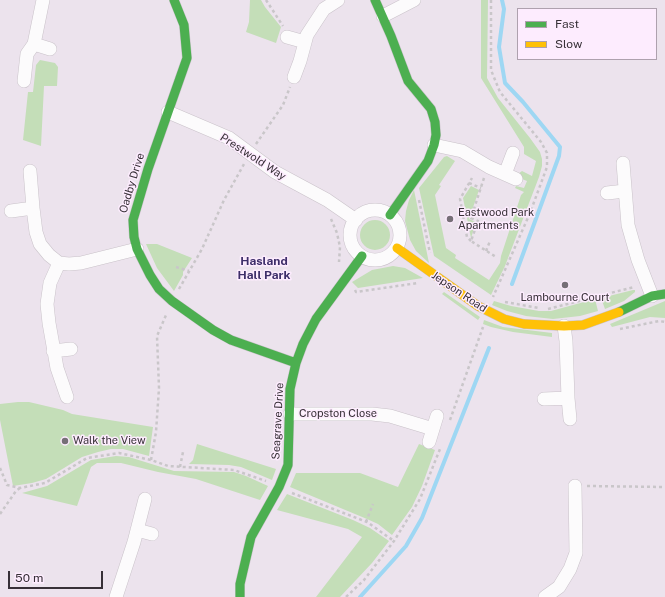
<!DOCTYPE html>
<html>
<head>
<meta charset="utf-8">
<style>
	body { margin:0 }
	#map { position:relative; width:665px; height:597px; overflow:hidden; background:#ece3ed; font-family:"Public Sans",sans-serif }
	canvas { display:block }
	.legend { position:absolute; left:517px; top:8px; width:140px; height:52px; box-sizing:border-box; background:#fdecfe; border:1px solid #aea1ae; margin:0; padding:5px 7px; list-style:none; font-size:12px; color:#373037 }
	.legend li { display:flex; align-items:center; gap:8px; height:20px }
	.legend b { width:20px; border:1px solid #aea1ae }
	.scale { position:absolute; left:8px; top:571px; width:95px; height:18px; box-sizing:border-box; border:2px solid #373037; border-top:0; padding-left:5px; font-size:12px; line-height:14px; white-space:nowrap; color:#373037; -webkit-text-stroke:3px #fdecfe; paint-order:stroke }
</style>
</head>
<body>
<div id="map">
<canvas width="665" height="597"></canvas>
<ul class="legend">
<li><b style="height:5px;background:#4caf50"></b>Fast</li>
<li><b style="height:5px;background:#ffc107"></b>Slow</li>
</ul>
<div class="scale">50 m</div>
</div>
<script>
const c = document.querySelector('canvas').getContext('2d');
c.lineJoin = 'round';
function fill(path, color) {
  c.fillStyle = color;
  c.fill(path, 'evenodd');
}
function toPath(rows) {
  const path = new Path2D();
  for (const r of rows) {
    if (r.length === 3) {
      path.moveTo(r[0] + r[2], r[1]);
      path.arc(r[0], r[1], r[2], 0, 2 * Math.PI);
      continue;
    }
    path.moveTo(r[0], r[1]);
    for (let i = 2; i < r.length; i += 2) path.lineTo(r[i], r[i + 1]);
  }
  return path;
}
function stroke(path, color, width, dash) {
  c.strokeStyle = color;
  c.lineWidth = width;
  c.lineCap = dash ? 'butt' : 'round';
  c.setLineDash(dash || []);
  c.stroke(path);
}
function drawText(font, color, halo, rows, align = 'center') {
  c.font = font + ' "Public Sans",sans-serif';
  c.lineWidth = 3;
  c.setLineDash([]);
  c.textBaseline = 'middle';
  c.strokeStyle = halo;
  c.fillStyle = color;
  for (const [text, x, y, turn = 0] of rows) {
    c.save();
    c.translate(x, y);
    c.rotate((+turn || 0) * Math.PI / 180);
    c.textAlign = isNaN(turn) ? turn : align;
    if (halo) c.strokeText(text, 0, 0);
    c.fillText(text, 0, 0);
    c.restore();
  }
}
const green = toPath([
	[250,0,261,0,265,7,281,27,276,43,246,32,249,22],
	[481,0,488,0,487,78,498,98,530,138,540,152,542,159,542,166,539,177,505,266,491,295,434,256,419,188,444,157,447,156,455,161,439,185,441,186,435,195,446,248,456,255,455,258,489,280,500,263,501,256,521,195,524,192,515,188,516,186,524,188,527,181,522,179,518,174,522,171,532,176,536,161,524,154,524,147,481,78],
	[40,60,55,63,58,67,57,86,44,86,41,146,23,140,28,92,33,92,36,65],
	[471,186,479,190,469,219,476,222,471,238,463,198],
	[414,190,429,263,416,251,410,240,405,221,406,211,409,200],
	[375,235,15],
	[146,244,157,244,192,258,183,272,183,275,174,291,157,268],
	[393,266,405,268,423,278,358,288,352,282,372,270],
	[633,290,635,290,635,292,624,301,605,309,601,298],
	[444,292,480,317,478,320,442,294],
	[595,299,598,311,580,316,553,319,526,316,507,311,492,305,494,301,511,306,539,311,551,311],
	[665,301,665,318,650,317,612,327,610,324],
	[484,320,503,327,552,333,552,337,513,332,491,327,483,324],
	[18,402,29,402,63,410,72,414,153,427,149,456,123,449,111,449,98,452,82,457,46,479,32,483,13,486,0,420,0,404],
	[197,444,276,469,272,480,241,467,229,465,189,464,193,460],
	[419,444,435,450,422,486,412,507,392,535,378,524,367,519,290,487,296,473,360,473,398,487],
	[116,456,129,457,174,471,234,472,246,476,268,486,260,500,196,479,158,472,121,463,97,463,91,467,77,506,22,493,47,486,91,460],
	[287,494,353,520,370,528,389,541,372,563,340,597,316,597,362,537,348,529,277,510]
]);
const stream = toPath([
	[502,0,504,9,499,47,505,83,523,102,560,147,559,156,512,284],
	[360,597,406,546,422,518,489,348]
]);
const path = toPath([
	[266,0,283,26],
	[491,0,491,70,500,92,541,142,547,153,547,167,530,213,493,297],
	[256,144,283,105,290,87],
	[484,178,471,218,478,221,471,241,496,257],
	[469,183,481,188],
	[419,200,430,253],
	[331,219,337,233,340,247,339,262],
	[471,241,467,237,460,199,472,178],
	[486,251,490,241],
	[176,267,189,271],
	[179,289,202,249,224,200,244,164],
	[355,290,356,292,418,283],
	[505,302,539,308],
	[548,309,634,287],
	[620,329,659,321,665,322],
	[450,420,483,327],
	[151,460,156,432,159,388,157,336,166,315],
	[180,467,183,452],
	[0,468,7,485,20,488,45,483,87,458,119,453,151,460,168,466,234,470,266,481],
	[587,486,665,487],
	[292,493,367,522,394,541],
	[0,514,16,491,20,488],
	[366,522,373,504],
	[346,597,364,580,394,541,420,499,440,449]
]);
const street = toPath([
	[383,16,414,0],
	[287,37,305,42],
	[34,44,50,49],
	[294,77,300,61,307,35,324,9,338,0],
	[24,81,27,54,34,44,43,0],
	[168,112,229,138,275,172,327,200,356,220],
	[434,145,462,151,489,167,516,179],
	[623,163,628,225,638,260,652,296],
	[30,171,33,208],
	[505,174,513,153],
	[607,193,625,191],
	[375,235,25],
	[11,211,33,208,36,232,40,244,49,255,59,263,69,264,81,263,137,249],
	[59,263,50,283,47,304,49,323,57,368,67,397],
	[564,326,566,341,568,398,570,419],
	[53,351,71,349],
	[544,399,568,398],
	[290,414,372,414,390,416,433,429],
	[429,442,437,416],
	[137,530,152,534],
	[116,597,134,542,145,499],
	[545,597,559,587,570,569,576,553,575,486]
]);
const fast = toPath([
	[174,0,184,25,187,58,148,169,133,220,134,237,137,249,150,275,159,289,172,301,213,330,231,340,296,363],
	[375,0,391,36,408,81,431,109,435,122,436,135,434,145,428,161,390,215],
	[619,312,652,296,665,294],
	[240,597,240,584,251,537,279,487,288,465,290,389,296,363,303,344,316,319,362,256]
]);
const slow = toPath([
	[397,248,478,306,504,319,524,324,564,326,583,325,619,312]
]);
const markers = [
	[450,219,4,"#766f77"],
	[565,285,4,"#766f77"],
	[65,441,4,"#766f77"]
];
const streetNames = [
	["Prestwold Way",253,157,33],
	["Oadby Drive",132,183,-73],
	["Jepson Road",459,292,34],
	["Cropston Close",338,414],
	["Seagrave Drive",278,421,-87]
];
const poiNames = [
	["Eastwood Park",458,213],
	["Apartments",458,226],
	["Lambourne Court",565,298,"center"],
	["Walk the View",73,441]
];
const neighbourhoodNames = [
	["Hasland",264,261],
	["Hall Park",264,275]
];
fill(green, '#c4deb8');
stroke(stream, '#9ed7f3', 4);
stroke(street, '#c9c2c9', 14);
stroke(fast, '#c9c2c9', 10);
stroke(slow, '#c9c2c9', 10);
stroke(path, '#c9c6c9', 2.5, [3, 3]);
stroke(street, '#fcfbfc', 13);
stroke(fast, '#4caf50', 9);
stroke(slow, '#ffc107', 9);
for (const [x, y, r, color] of markers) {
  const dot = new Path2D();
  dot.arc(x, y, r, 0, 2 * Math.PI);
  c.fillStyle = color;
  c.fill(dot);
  stroke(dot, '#fdecfe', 1.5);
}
drawText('11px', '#373037', '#fdecfe', streetNames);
drawText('11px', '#373037', '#fdecfe', poiNames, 'left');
drawText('bold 12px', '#3d2e69', '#fdecfe', neighbourhoodNames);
</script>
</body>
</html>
